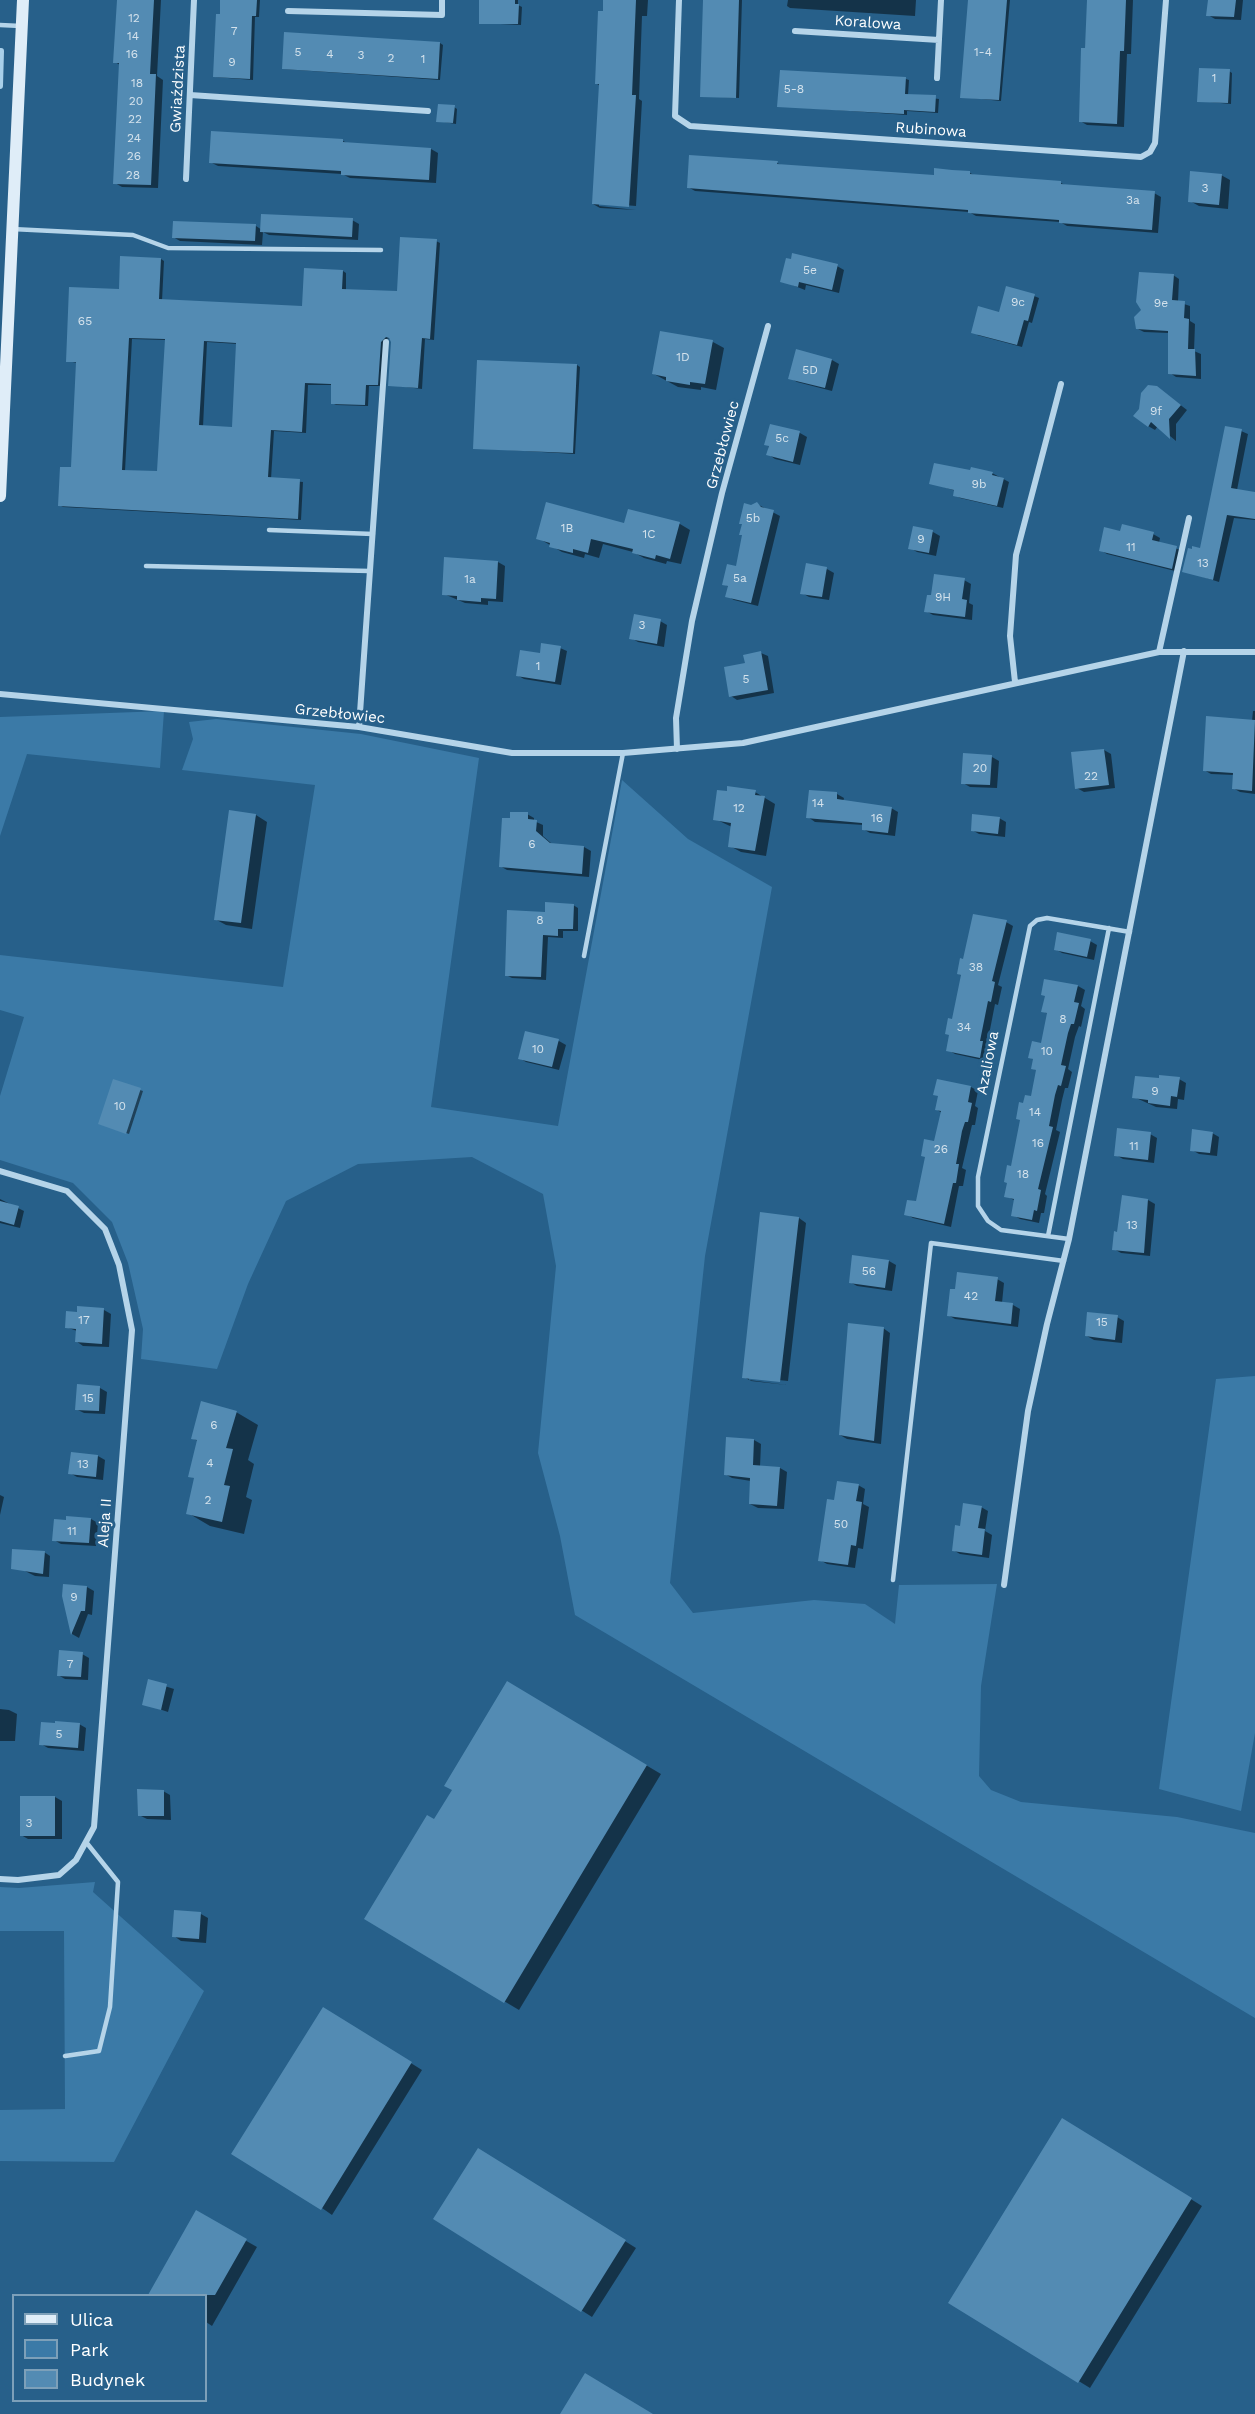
<!DOCTYPE html>
<html>
<head>
<meta charset="utf-8">
<style>
	body { margin:0 }
	#map { position:relative; width:1255px; height:2414px; overflow:hidden; background:#27608a; font-family:"Work Sans",sans-serif }
	canvas { display:block }
	.legend { position:absolute; left:12px; top:2294px; width:195px; height:108px; box-sizing:border-box; background:#27608a; border:2px solid #7da0b9; margin:0; padding:8px 10px; list-style:none; font-size:18px; color:#fff }
	.legend li { display:flex; align-items:center; gap:12px; height:30px }
	.legend b { width:30px; border:2px solid #7da0b9 }
</style>
</head>
<body>
<div id="map">
<canvas width="1255" height="2414"></canvas>
<ul class="legend">
<li><b style="height:8px;background:#dfedf8"></b>Ulica</li>
<li><b style="height:16px;background:#3b7aa7"></b>Park</li>
<li><b style="height:16px;background:#538bb3"></b>Budynek</li>
</ul>
</div>
<script>
const c = document.querySelector('canvas').getContext('2d');
c.lineJoin = 'round';
function fill(path, color) {
  c.fillStyle = color;
  c.fill(path, 'evenodd');
}
function toPath(rows) {
  const path = new Path2D();
  for (const r of rows) {
    path.moveTo(r[0], r[1]);
    for (let i = 2; i < r.length; i += 2) path.lineTo(r[i], r[i + 1]);
  }
  return path;
}
function stroke(path, color, width, dash) {
  c.strokeStyle = color;
  c.lineWidth = width;
  c.lineCap = dash ? 'butt' : 'round';
  c.setLineDash(dash || []);
  c.stroke(path);
}
function drawText(font, color, halo, rows, align = 'center') {
  c.font = font + ' "Work Sans",sans-serif';
  c.lineWidth = 6;
  c.setLineDash([]);
  c.textBaseline = 'middle';
  c.strokeStyle = halo;
  c.fillStyle = color;
  for (const [text, x, y, turn = 0] of rows) {
    c.save();
    c.translate(x, y);
    c.rotate((+turn || 0) * Math.PI / 180);
    c.textAlign = isNaN(turn) ? turn : align;
    if (halo) c.strokeText(text, 0, 0);
    c.fillText(text, 0, 0);
    c.restore();
  }
}
const green = toPath([
	[164,711,160,768,27,754,0,836,0,717],
	[216,719,361,734,479,758,431,1107,558,1126,622,780,688,839,772,887,705,1256,670,1583,693,1613,814,1600,865,1604,895,1624,899,1585,997,1584,981,1686,979,1776,991,1790,1021,1802,1177,1817,1255,1833,1255,2018,575,1615,560,1536,538,1453,556,1266,543,1194,472,1157,358,1164,286,1201,248,1284,217,1369,141,1359,143,1329,128,1263,112,1222,73,1183,0,1160,0,1096,24,1017,0,1010,0,955,283,987,315,785,182,770,193,739,189,722],
	[1255,1376,1255,1733,1241,1811,1159,1789,1216,1379],
	[95,1882,93,1892,204,1991,114,2162,0,2161,0,2110,65,2109,64,1931,0,1931,0,1887,19,1888]
]);
const shadow = toPath([
	[118,0,161,0,157,76,163,80,158,188,122,187,115,183,120,65,115,62],
	[222,0,260,0,259,17,255,17,253,80,215,77],
	[481,0,518,0,518,5,522,7,521,25,480,23],
	[605,0,648,0,647,16,642,16,639,99,642,101,636,206,599,203,599,206,636,210,600,208,593,204,600,86,596,83],
	[704,0,742,0,739,98,702,96],
	[788,0,916,0,915,16,790,8,787,6],
	[969,0,1010,0,1001,101,962,97],
	[1089,0,1133,0,1131,54,1127,54,1124,127,1087,125,1080,121],
	[1209,0,1243,0,1241,20,1215,19,1208,15],
	[440,43,443,45,440,80,283,69],
	[1229,71,1232,73,1231,104,1199,101],
	[906,79,909,80,908,95,939,99,938,113,907,111,907,115,779,106],
	[454,107,457,109,456,124,438,121],
	[343,141,349,144,431,149,438,153,436,183,350,178,342,174,218,166,210,162],
	[777,163,783,166,935,176,970,173,976,176,1061,183,1067,186,1154,193,1161,197,1158,233,1067,226,1060,222,976,216,969,212,695,191,688,187],
	[1221,175,1230,180,1228,209,1199,206,1190,201],
	[352,220,359,224,358,240,269,235,263,232,262,245,180,241,173,237,256,226,262,230],
	[436,241,440,243,434,340,425,339,422,389,390,385,393,341,388,338,384,344,381,386,369,386,368,406,336,405,332,403,333,385,308,385,306,433,274,431,271,479,303,482,301,520,63,507,59,505,73,469,78,363,67,361,120,290,161,259,164,261,162,301,304,308,343,271,346,273,346,291,398,293],
	[132,339,166,340,158,473,125,471],
	[207,342,238,344,233,429,203,427],
	[837,266,844,270,839,293,806,285,805,290,782,281],
	[1173,275,1179,279,1178,302,1190,306,1190,321,1195,324,1194,351,1201,354,1201,379,1176,377,1170,373,1169,333,1144,332,1138,329],
	[1034,296,1039,298,1032,323,1029,322,1022,347,977,335],
	[713,342,724,348,716,390,701,387,701,390,678,387,654,374],
	[832,360,839,364,832,391,797,382,790,378],
	[577,365,580,367,575,454,474,448],
	[1157,387,1187,410,1176,424,1176,441,1158,426,1155,430,1148,426],
	[771,425,800,433,807,437,800,465,775,459,768,454],
	[1241,431,1248,434,1237,490,1255,493,1255,520,1234,518,1219,582,1184,571,1201,550],
	[971,472,992,473,1009,482,1003,508,960,498,954,495,956,491,931,483],
	[757,504,780,516,758,606,734,600,727,596,729,587,724,584,738,568,751,506],
	[629,511,680,524,690,530,681,564,667,561,666,564,644,558,633,552,603,544,599,558,585,554,584,558,562,552,538,538,625,525],
	[914,528,933,532,940,536,936,556,917,552,910,548],
	[1121,533,1153,534,1160,538,1159,543,1184,551,1179,572,1107,554,1100,550],
	[498,562,505,566,503,602,488,601,488,605,465,603,444,594],
	[827,569,834,573,829,600,809,597,802,593],
	[964,580,971,584,969,603,973,605,972,620,933,615,926,611,932,597],
	[660,621,667,625,664,647,638,642,631,638],
	[560,648,567,651,561,685,524,679,517,675,541,655],
	[761,653,768,656,774,693,737,700,731,696],
	[1253,711,1255,711,1255,794,1240,792,1233,788,1234,775,1211,774,1204,770,1252,721],
	[1104,750,1111,754,1115,788,1084,792,1077,788],
	[992,757,999,761,997,788,970,787,963,783],
	[755,792,775,804,766,856,741,852,730,846,732,827,715,819],
	[837,794,844,798,843,802,891,808,898,812,895,836,870,833,863,829,864,825,815,822,808,817],
	[527,814,534,818,534,821,543,825,543,836,552,844,584,847,591,851,589,877,507,870,500,866],
	[256,815,267,822,252,929,226,925,215,919],
	[999,818,1006,822,1005,837,979,834,972,830],
	[573,905,578,908,578,931,563,931,563,938,548,937,546,980,512,978,506,975,546,913],
	[1006,922,1013,926,998,985,1002,987,998,1005,995,1004,987,1045,990,1047,987,1061,955,1054,948,1050,962,976,959,974,965,961],
	[1090,941,1097,945,1094,960,1062,953,1055,949],
	[1078,986,1085,990,1081,1006,1085,1009,1081,1027,1079,1026,1075,1037,1068,1069,1072,1072,1068,1088,1065,1088,1062,1100,1056,1130,1060,1132,1045,1194,1047,1196,1044,1213,1041,1213,1039,1223,1020,1219,1013,1215,1016,1201,1006,1196,1024,1105,1032,1098,1038,1071,1032,1068,1034,1060,1030,1057,1042,1045,1048,1014,1043,1011],
	[559,1041,566,1045,559,1070,526,1062,519,1058],
	[1179,1079,1186,1083,1184,1100,1178,1099,1177,1109,1156,1107,1134,1097],
	[938,1081,971,1087,978,1091,975,1106,978,1108,975,1125,972,1125,962,1168,966,1170,963,1186,959,1186,951,1227,913,1218,906,1214,917,1203,935,1143,942,1113,936,1109,939,1097],
	[140,1090,143,1091,129,1134,103,1125],
	[1212,1133,1219,1137,1217,1156,1199,1154,1192,1150],
	[1150,1134,1157,1138,1154,1163,1123,1159,1116,1155],
	[0,1199,24,1211,20,1228,0,1223],
	[1148,1200,1155,1204,1150,1256,1121,1253,1114,1249,1118,1233],
	[799,1218,806,1223,788,1381,749,1377,749,1380,787,1385,751,1381,744,1377],
	[889,1261,896,1265,892,1291,857,1286,850,1282],
	[997,1279,1004,1283,1002,1303,1013,1305,1020,1309,1018,1327,955,1319,948,1315],
	[79,1308,104,1310,111,1314,109,1347,83,1346,76,1341,77,1331,66,1327,78,1313],
	[1117,1317,1124,1321,1122,1343,1094,1340,1087,1336],
	[883,1328,890,1333,881,1444,847,1439,840,1435],
	[78,1386,100,1388,107,1392,105,1414,84,1413,76,1409],
	[236,1412,258,1425,248,1460,254,1464,246,1497,252,1500,244,1534,210,1526,188,1513,196,1479,190,1476,198,1441,192,1438],
	[754,1440,761,1444,760,1467,780,1468,787,1472,784,1509,758,1508,750,1504,751,1481,732,1478,725,1474],
	[98,1456,105,1460,103,1480,77,1477,70,1473],
	[858,1485,865,1489,863,1504,869,1507,863,1549,858,1548,855,1568,827,1564,820,1560,835,1501],
	[0,1495,4,1497,0,1515],
	[981,1507,988,1511,985,1531,992,1535,989,1558,960,1554,953,1550,962,1528],
	[91,1519,98,1523,96,1546,61,1544,54,1540],
	[44,1552,50,1556,49,1577,35,1576,21,1569],
	[65,1585,87,1587,94,1591,92,1615,88,1614,79,1638,72,1634,64,1596],
	[82,1654,89,1658,88,1680,65,1679,58,1675],
	[149,1681,174,1689,168,1712,144,1704],
	[507,1683,661,1774,519,2010,366,1919,435,1821,454,1790],
	[0,1709,9,1710,17,1714,15,1741,0,1741],
	[79,1724,86,1728,84,1751,48,1748,41,1744],
	[163,1791,170,1795,171,1820,147,1819,139,1815],
	[55,1797,62,1801,62,1839,28,1839,21,1835],
	[201,1914,208,1918,206,1943,181,1941,174,1936],
	[334,2015,422,2070,332,2215,322,2208],
	[1073,2126,1202,2206,1090,2388,950,2302],
	[489,2156,636,2248,592,2317,581,2310],
	[197,2213,257,2247,212,2326,206,2322,206,2296,158,2296,151,2292]
]);
const stream = toPath([
	[0,86,1,51]
]);
const building = toPath([
	[117,0,154,0,150,74,156,74,151,185,113,184,119,63,113,63],
	[220,0,257,0,256,16,252,16,250,79,213,77,216,14,220,14],
	[479,0,515,0,515,4,519,4,518,24,479,24],
	[603,0,636,0,632,95,636,95,629,207,592,204,599,84,595,84,598,11,603,11],
	[703,0,739,0,736,98,700,97],
	[968,0,1007,0,999,100,960,98],
	[1087,0,1126,0,1124,51,1120,51,1117,124,1079,122,1081,48,1085,48],
	[1208,0,1236,0,1234,17,1206,16],
	[284,32,440,42,438,79,282,69],
	[1199,68,1230,69,1228,103,1197,102],
	[780,70,906,77,905,94,936,95,935,112,904,110,904,114,777,107],
	[438,104,455,105,453,123,436,122],
	[211,131,343,139,343,142,431,148,429,180,341,175,341,171,209,163],
	[689,155,778,161,777,164,934,175,934,168,952,170,970,171,970,174,1061,181,1061,184,1155,191,1152,230,1059,223,1059,220,968,213,968,210,687,188],
	[1190,171,1222,174,1219,205,1188,202],
	[261,214,353,218,352,237,260,232],
	[173,221,256,224,255,241,172,238],
	[400,237,437,239,430,339,422,338,418,388,388,386,391,342,389,338,386,337,381,342,378,385,366,385,365,405,331,404,331,384,305,383,302,432,271,430,268,477,300,479,298,519,58,506,60,467,71,467,76,362,66,362,69,287,119,289,120,256,161,258,159,299,302,306,304,268,343,270,342,289,397,291],
	[129,338,165,339,157,471,122,470],
	[204,341,236,343,232,427,199,425],
	[792,253,838,264,832,290,799,282,798,287,780,282,786,258,791,259],
	[1139,272,1174,274,1172,300,1185,301,1184,318,1189,319,1188,349,1195,349,1196,376,1168,374,1168,331,1136,329,1134,317,1141,310,1136,302],
	[1006,286,1035,294,1028,321,1024,320,1017,345,971,333,978,306,999,312],
	[660,331,713,340,705,384,690,382,690,385,666,381,666,377,652,374],
	[796,349,832,359,825,388,788,379],
	[477,360,577,364,573,453,473,449],
	[1148,385,1157,386,1181,405,1169,419,1170,439,1151,422,1148,427,1133,416,1139,409,1141,393],
	[770,424,800,431,793,462,766,455,769,446,764,445],
	[1225,426,1242,429,1231,488,1255,492,1255,519,1227,515,1213,580,1182,572,1188,548,1192,549,1192,546,1200,548],
	[934,463,970,470,971,467,993,472,992,475,1004,478,997,506,953,496,954,490,929,484],
	[546,502,624,523,628,509,680,522,670,559,656,555,655,559,632,553,633,549,591,539,588,553,573,549,573,553,549,547,550,543,536,539],
	[757,502,761,507,774,510,751,603,725,597,728,586,722,585,727,564,736,566,742,535,739,535,742,524,739,524,744,503,751,505],
	[1122,524,1154,532,1152,540,1177,546,1172,569,1099,551,1104,527,1120,531],
	[913,526,933,530,929,553,908,549],
	[444,557,498,561,496,599,481,598,481,602,457,600,457,596,442,595],
	[806,563,827,567,822,597,800,594],
	[934,574,965,578,962,599,967,600,965,617,924,612,927,595,931,595],
	[634,614,661,619,657,644,629,639],
	[541,643,561,646,555,682,516,676,520,650,540,653],
	[761,651,768,690,729,697,724,667,745,663,743,655],
	[1206,716,1255,720,1252,791,1232,789,1233,773,1203,771],
	[1104,749,1109,785,1075,789,1071,752],
	[963,753,992,755,990,785,961,784],
	[727,786,756,790,755,795,765,796,755,851,728,847,731,823,713,820,717,790,727,791],
	[809,790,837,792,837,799,892,807,888,833,862,830,862,823,806,818],
	[229,810,256,814,241,923,214,920],
	[510,812,528,812,528,819,537,820,536,831,550,843,584,846,582,874,499,867,502,818,510,818],
	[972,814,1000,817,998,834,971,831],
	[545,902,574,904,573,929,558,929,558,936,543,935,541,977,505,976,507,910,545,912],
	[973,914,1007,920,992,981,995,982,991,1002,988,1001,980,1041,983,1041,980,1058,946,1051,949,1035,945,1034,948,1018,952,1019,961,975,957,974,960,958,963,959],
	[1057,932,1091,939,1087,957,1054,950],
	[1044,979,1078,985,1074,1002,1079,1003,1074,1024,1071,1024,1068,1033,1061,1065,1066,1066,1061,1086,1058,1085,1055,1095,1049,1126,1053,1127,1038,1189,1041,1190,1037,1211,1034,1210,1032,1220,1011,1216,1014,1199,1004,1197,1007,1183,1004,1182,1007,1165,1011,1166,1020,1120,1016,1119,1019,1102,1023,1103,1025,1095,1031,1096,1036,1070,1031,1069,1033,1059,1028,1058,1032,1041,1041,1043,1047,1013,1041,1012,1045,996,1041,995],
	[525,1031,559,1039,552,1067,518,1059],
	[1159,1075,1180,1077,1177,1097,1171,1096,1170,1106,1148,1103,1148,1100,1132,1098,1135,1076,1159,1078],
	[113,1079,141,1088,126,1134,98,1124],
	[937,1079,971,1086,968,1102,972,1103,968,1122,965,1122,962,1131,956,1164,959,1164,956,1183,953,1183,944,1224,904,1215,907,1200,916,1201,925,1157,921,1156,924,1139,934,1141,941,1111,935,1110,938,1096,933,1095],
	[1117,1128,1151,1132,1148,1160,1114,1156],
	[1192,1129,1213,1132,1210,1153,1190,1151],
	[1122,1195,1148,1199,1144,1253,1112,1250,1114,1231,1117,1232],
	[0,1201,19,1206,14,1225,0,1221],
	[760,1212,799,1217,780,1382,742,1378],
	[852,1255,889,1260,885,1288,849,1283],
	[957,1272,998,1277,995,1301,1013,1303,1011,1324,947,1316,950,1289,955,1289],
	[77,1306,104,1308,102,1344,75,1342,76,1329,65,1328,66,1311,77,1312],
	[1087,1312,1118,1315,1115,1340,1085,1336],
	[848,1323,884,1327,874,1441,839,1435],
	[77,1384,100,1386,99,1411,75,1410],
	[201,1401,237,1411,226,1448,233,1449,224,1485,230,1486,222,1522,186,1514,194,1478,188,1477,197,1440,191,1439],
	[726,1437,754,1439,753,1465,780,1467,777,1506,749,1504,750,1478,724,1475],
	[71,1452,98,1455,96,1477,68,1474],
	[837,1481,859,1484,856,1501,862,1502,856,1546,851,1545,848,1565,818,1561,827,1499,834,1500],
	[963,1503,982,1506,978,1528,985,1529,982,1555,952,1551,955,1525,960,1526],
	[66,1516,91,1518,89,1543,52,1541,54,1519,66,1520],
	[12,1549,45,1551,43,1574,11,1569],
	[63,1584,87,1586,85,1611,81,1611,71,1635,62,1596],
	[59,1650,83,1652,81,1677,57,1676],
	[148,1679,167,1684,161,1710,142,1705],
	[507,1681,647,1765,504,2003,364,1919,427,1815,434,1819,452,1790,444,1786],
	[55,1721,80,1723,78,1748,39,1745,41,1722,55,1723],
	[137,1789,164,1790,164,1816,138,1816],
	[20,1796,55,1796,55,1836,20,1836],
	[174,1910,201,1912,199,1939,172,1937],
	[323,2007,412,2062,321,2210,231,2154],
	[1062,2118,1192,2198,1078,2383,948,2303],
	[478,2148,626,2240,581,2312,433,2219],
	[196,2210,247,2239,215,2295,148,2295],
	[585,2373,653,2414,560,2414]
]);
const lane = toPath([
	[0,25,21,26],
	[12,229,133,235,168,248,381,250],
	[269,530,373,534],
	[146,566,370,571],
	[584,956,623,753],
	[1048,1236,1109,928],
	[1069,1239,1001,1230,988,1221,978,1206,978,1177,1030,926,1037,920,1047,918,1130,932],
	[893,1580,931,1243,1064,1261],
	[65,2056,99,2051,110,2007,118,1882,86,1842]
]);
const street = toPath([
	[679,0,675,116,690,126,1141,157,1150,152,1155,143,1166,0],
	[288,11,442,15,442,0],
	[795,31,939,40],
	[937,78,941,0],
	[190,95,428,111],
	[186,179,194,0],
	[1159,652,1189,518],
	[1015,682,1010,636,1016,555,1061,384],
	[0,694,359,727,512,753,623,753,743,743,1159,652,1255,652],
	[359,727,386,342],
	[677,749,676,718,692,621,722,493,768,326],
	[0,1171,67,1191,105,1229,119,1265,132,1330,94,1827,76,1860,59,1875,18,1880,0,1879],
	[1004,1585,1028,1411,1047,1324,1069,1239,1184,651]
]);
const secondary = toPath([
	[0,496,23,0]
]);
const numberNames = [
	["12",134,18],
	["7",234,31],
	["14",133,36],
	["5",298,52],
	["1-4",983,52],
	["16",132,54],
	["4",330,54],
	["3",361,55],
	["2",391,58],
	["1",423,59],
	["9",232,62],
	["1",1214,78],
	["18",137,83],
	["5-8",794,89],
	["20",136,101],
	["22",135,119],
	["24",134,138],
	["26",134,156],
	["28",133,175],
	["3",1205,188],
	["3a",1133,200],
	["5e",810,270],
	["9c",1018,302],
	["9e",1161,303],
	["65",85,321],
	["1D",683,357],
	["5D",810,370],
	["9f",1156,411],
	["5c",782,438],
	["9b",979,484],
	["5b",753,518],
	["1B",567,528],
	["1C",649,534],
	["9",921,539],
	["11",1131,547],
	["13",1203,563],
	["5a",740,578],
	["1a",470,579],
	["9H",943,597],
	["3",642,625],
	["1",538,666],
	["5",746,679],
	["20",980,768],
	["22",1091,776],
	["14",818,803],
	["12",739,808],
	["16",877,818],
	["6",532,844],
	["8",540,920],
	["38",976,967],
	["8",1063,1019],
	["34",964,1027],
	["10",538,1049],
	["10",1047,1051],
	["9",1155,1091],
	["10",120,1106],
	["14",1035,1112],
	["16",1038,1143],
	["11",1134,1146],
	["26",941,1149],
	["18",1023,1174],
	["13",1132,1225],
	["56",869,1271],
	["42",971,1296],
	["17",84,1320],
	["15",1102,1322],
	["15",88,1398],
	["6",214,1425],
	["4",210,1463],
	["13",83,1464],
	["2",208,1500],
	["50",841,1524],
	["11",72,1531],
	["9",74,1597],
	["7",70,1664],
	["5",59,1734],
	["3",29,1823]
];
const streetNames = [
	["Koralowa",868,23,4],
	["Gwiaździsta",178,89,-87],
	["Rubinowa",931,130,4],
	["Grzebłowiec",723,445,-75],
	["Grzebłowiec",340,714,6],
	["Azaliowa",988,1063,-79],
	["Aleja II",105,1523,-86]
];
fill(green, '#3b7aa7');
fill(shadow, '#0007');
stroke(stream, '#a9d0ea', 6);
fill(building, '#538bb3');
stroke(lane, '#b5d4e9', 4.5);
stroke(street, '#b5d4e9', 6);
stroke(secondary, '#dfedf8', 12);
drawText('12px', '#d4e2ec', null, numberNames);
drawText('15px', '#fff', '#27608a', streetNames);
</script>
</body>
</html>
